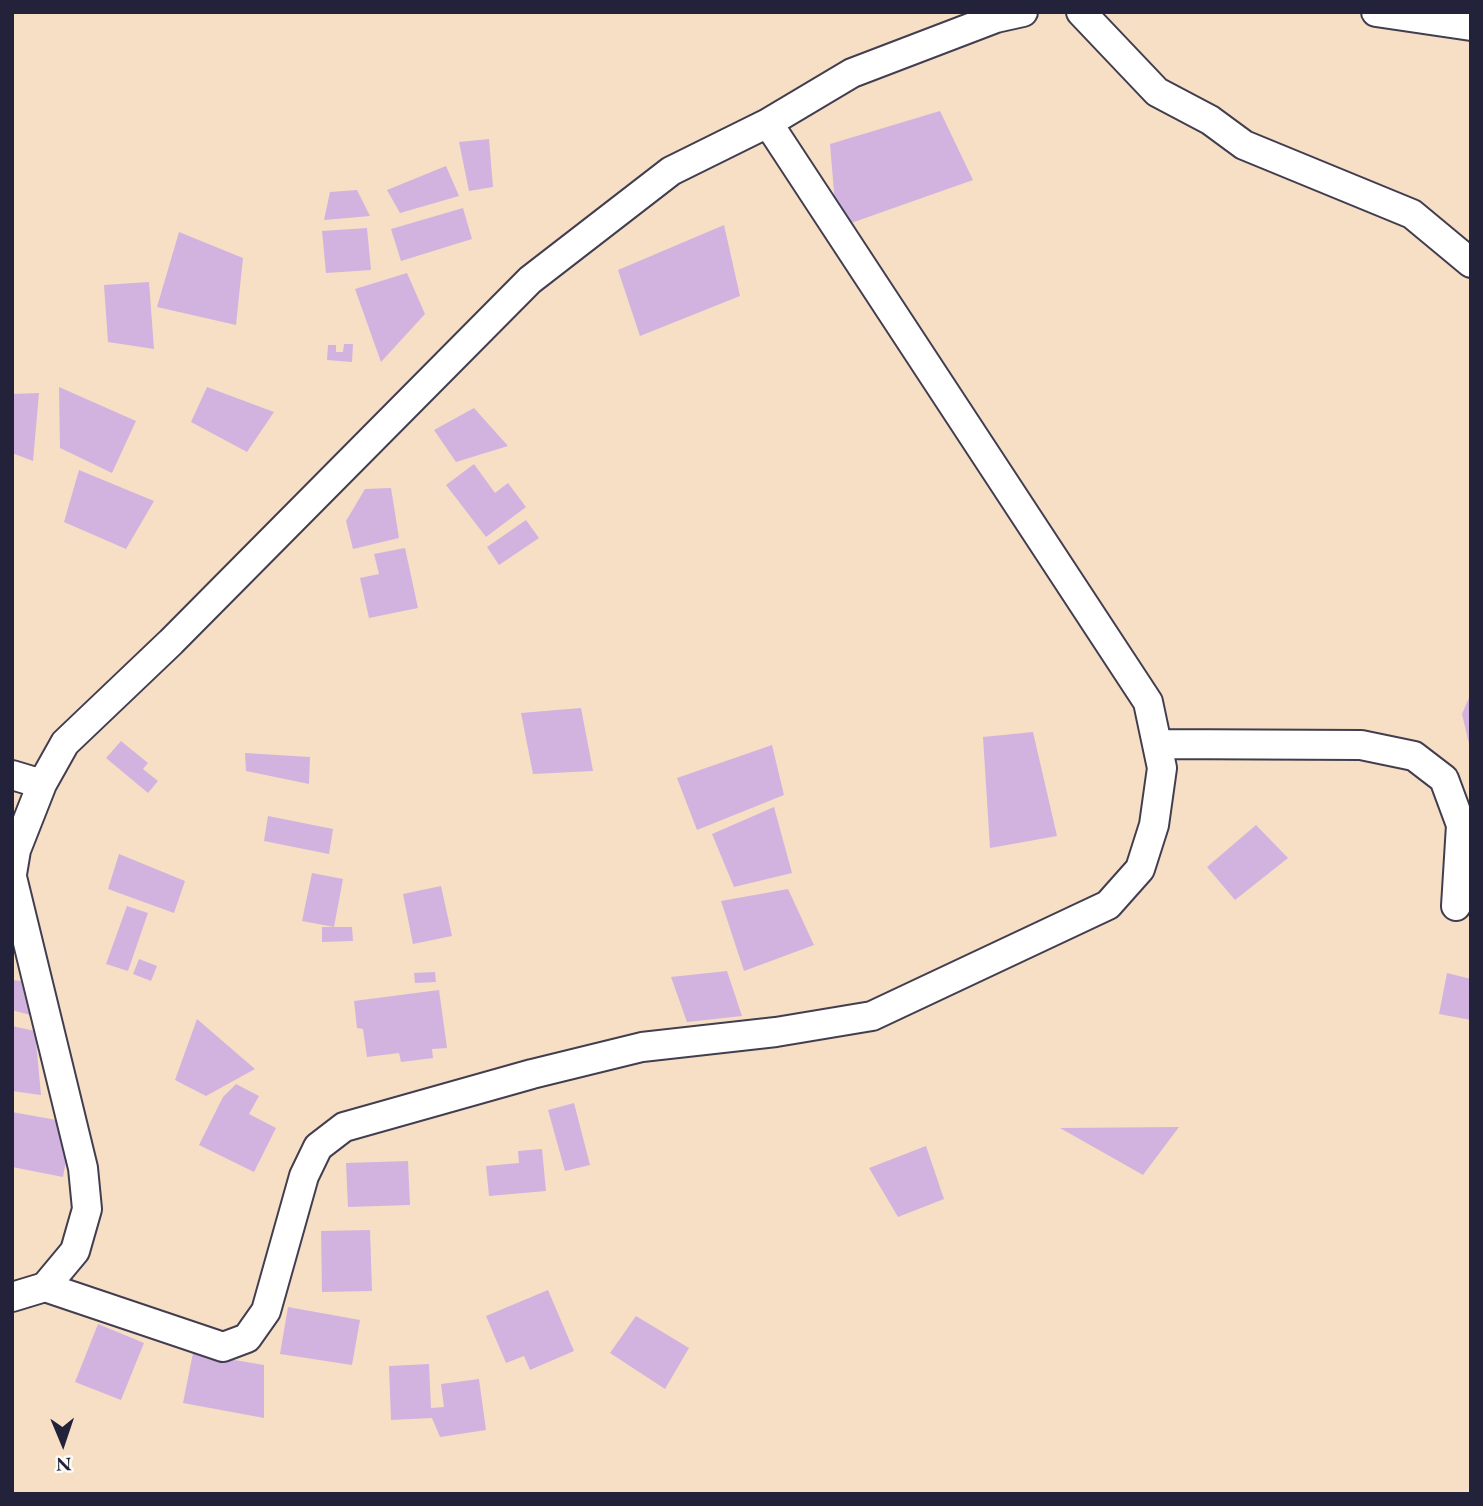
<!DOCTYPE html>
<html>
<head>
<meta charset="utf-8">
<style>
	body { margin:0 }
	#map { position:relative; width:1483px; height:1506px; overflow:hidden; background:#f6dfc5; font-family:"EB Garamond",serif }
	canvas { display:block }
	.frame { position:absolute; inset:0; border:14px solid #22223b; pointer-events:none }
	.north { position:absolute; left:28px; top:1408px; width:70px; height:70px; -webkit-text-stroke:5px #fdfcf7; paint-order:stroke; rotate:178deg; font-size:19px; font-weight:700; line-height:28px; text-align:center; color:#22223b }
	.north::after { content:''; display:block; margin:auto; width:24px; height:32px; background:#22223b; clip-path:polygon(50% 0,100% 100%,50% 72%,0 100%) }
</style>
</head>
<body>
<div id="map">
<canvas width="1483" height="1506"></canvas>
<div class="frame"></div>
<div class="north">N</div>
</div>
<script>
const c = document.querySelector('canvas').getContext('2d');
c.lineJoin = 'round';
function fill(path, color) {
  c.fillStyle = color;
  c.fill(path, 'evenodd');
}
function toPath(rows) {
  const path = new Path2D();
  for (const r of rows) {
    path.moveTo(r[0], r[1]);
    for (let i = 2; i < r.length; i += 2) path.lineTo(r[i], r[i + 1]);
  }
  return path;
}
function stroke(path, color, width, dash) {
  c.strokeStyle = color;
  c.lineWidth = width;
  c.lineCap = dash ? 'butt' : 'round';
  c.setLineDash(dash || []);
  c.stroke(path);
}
const building = toPath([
	[940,111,973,180,837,228,830,144],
	[489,139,493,187,469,191,459,142],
	[446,166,459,196,400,213,387,190],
	[357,190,370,216,324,220,330,192],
	[463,208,472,239,401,261,391,229],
	[724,225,740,296,640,336,618,270],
	[367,228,371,270,326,273,322,231],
	[179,232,243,258,236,325,157,307],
	[407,273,425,314,381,362,355,289],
	[149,282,154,349,108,342,104,285],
	[344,344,353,344,352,362,327,360,328,345,336,345,336,352,343,352],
	[59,387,136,421,112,473,60,448],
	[207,387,274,412,247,452,191,422],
	[39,393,33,461,12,453,12,394],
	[474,408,508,446,456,462,434,430],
	[474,464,495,493,508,483,526,507,486,537,446,485],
	[79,470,154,501,126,549,64,522],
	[391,488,399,538,353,549,346,521,365,489],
	[526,520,539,538,499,565,487,547],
	[405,548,418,608,369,618,360,578,379,574,374,554],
	[1471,693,1471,747,1470,748,1462,714],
	[581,708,593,771,533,774,521,713],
	[1033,732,1057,836,990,848,983,737],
	[121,741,148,763,143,769,158,781,148,793,106,758],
	[772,745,784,795,697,830,677,778],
	[245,753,310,757,309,784,246,771],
	[774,807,792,873,734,887,712,834],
	[268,816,333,829,329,854,264,841],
	[1256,825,1288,858,1235,900,1207,867],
	[119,854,185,881,174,913,108,889],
	[312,873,343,879,334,927,302,921],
	[441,886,452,936,413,944,403,894],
	[788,889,814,945,744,971,721,901],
	[127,906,148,913,128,971,106,964],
	[322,927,352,927,353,941,322,942],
	[139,959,157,966,151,981,133,974],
	[727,971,742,1016,687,1022,671,977],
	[435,972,436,982,415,983,414,973],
	[1447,973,1471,979,1471,1020,1439,1014],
	[12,980,21,981,30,1015,12,1010],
	[439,990,447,1048,432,1049,433,1058,401,1062,399,1053,367,1057,363,1029,357,1028,354,1001],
	[197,1019,255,1069,206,1096,175,1080],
	[12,1026,35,1031,41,1095,12,1091],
	[236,1084,259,1096,249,1114,276,1128,254,1172,199,1145,223,1097],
	[574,1103,590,1165,565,1171,548,1110],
	[12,1112,73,1123,63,1177,12,1167],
	[1179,1127,1143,1175,1060,1128],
	[926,1146,944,1199,898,1217,869,1168],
	[542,1149,546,1191,489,1196,486,1166,519,1163,518,1151],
	[408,1161,410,1205,348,1207,346,1163],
	[370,1230,372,1291,322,1292,321,1231],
	[548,1290,574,1351,530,1370,524,1356,506,1363,486,1316],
	[288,1307,360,1320,352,1365,280,1354],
	[636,1316,689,1348,665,1389,610,1353],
	[98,1324,144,1343,121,1400,75,1382],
	[193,1353,264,1365,264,1418,183,1403],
	[429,1364,431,1408,444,1407,441,1384,479,1379,486,1430,440,1437,432,1418,391,1420,389,1366]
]);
const street = toPath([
	[1081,12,1157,92,1210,120,1244,145,1412,214,1471,263],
	[1376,12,1471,26],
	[1157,744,1361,745,1414,756,1444,779,1461,825,1456,906],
	[12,775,42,784],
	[12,874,16,850,42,784,65,743,171,642,530,280,671,171,768,123,852,73,996,18,1023,12],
	[12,877,83,1168,87,1209,75,1251,45,1287,12,1297],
	[45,1287,223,1347,247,1338,266,1311,304,1176,318,1147,344,1127,532,1074,642,1047,776,1032,872,1016,1108,905,1140,869,1154,825,1162,768,1148,702,768,123]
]);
fill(building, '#d2b3e0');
stroke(street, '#423e50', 32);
stroke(street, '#fff', 28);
</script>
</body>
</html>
